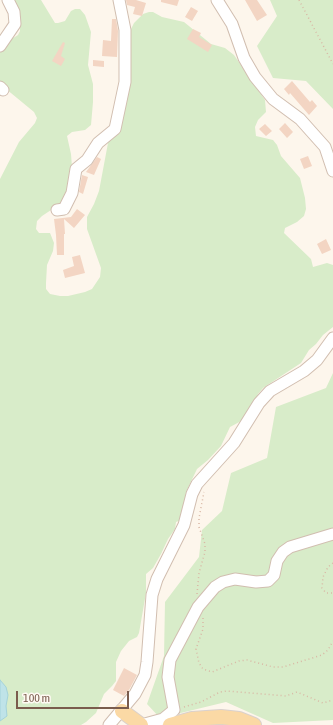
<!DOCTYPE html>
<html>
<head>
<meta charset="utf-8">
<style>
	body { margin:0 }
	#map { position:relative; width:333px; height:725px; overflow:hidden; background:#fdf6ec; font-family:"Asap Condensed",sans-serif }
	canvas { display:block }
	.scale { position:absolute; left:16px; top:691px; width:113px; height:18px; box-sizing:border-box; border:2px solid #7a5c4d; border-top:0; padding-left:5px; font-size:12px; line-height:14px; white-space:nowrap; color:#7a5c4d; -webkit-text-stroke:3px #fffaf3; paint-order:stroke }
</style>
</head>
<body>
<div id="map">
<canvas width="333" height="725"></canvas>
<div class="scale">100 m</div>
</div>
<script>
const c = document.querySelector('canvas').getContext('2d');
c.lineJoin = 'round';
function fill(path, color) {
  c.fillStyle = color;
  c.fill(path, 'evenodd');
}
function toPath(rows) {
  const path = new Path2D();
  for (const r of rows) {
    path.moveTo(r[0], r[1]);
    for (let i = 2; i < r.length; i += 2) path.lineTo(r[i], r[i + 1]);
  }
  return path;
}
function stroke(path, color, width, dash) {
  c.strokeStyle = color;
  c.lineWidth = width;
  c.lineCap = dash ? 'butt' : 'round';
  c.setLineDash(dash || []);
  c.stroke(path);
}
const green = toPath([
	[11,0,41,0,55,23,58,23,65,21,71,11,75,9,80,9,85,15,91,32,88,65,93,84,93,102,91,125,85,130,72,132,67,136,71,154,73,181,63,202,42,216,37,221,36,229,39,233,50,233,54,243,53,251,47,265,46,283,46,289,50,294,60,296,68,296,85,292,92,289,100,277,101,268,87,229,87,217,94,204,99,191,108,143,117,121,131,76,131,29,134,23,143,14,149,12,153,12,162,17,184,22,211,44,225,48,234,55,265,100,266,112,258,120,255,127,256,136,273,140,277,145,281,156,300,178,305,198,306,209,304,216,297,222,285,228,284,233,311,259,313,267,327,263,333,265,333,327,323,335,316,344,309,350,301,363,263,388,258,394,252,408,245,419,230,427,221,446,208,460,197,469,186,492,185,502,181,520,176,522,175,529,168,539,161,554,153,568,146,574,146,593,139,633,137,637,129,641,121,651,116,662,116,681,112,686,104,694,96,713,86,722,81,725,0,725,0,179,19,142,35,123,37,118,34,112,0,84,0,52,7,42,18,35,20,31,20,24],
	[270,0,333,0,333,109,306,81,273,78,257,46,277,16],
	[333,373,333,720,273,723,226,702,160,718,147,704,164,656,165,602,199,557,202,530,222,511,231,473,267,458,276,407,326,388]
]);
const water = toPath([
	[0,680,6,687,8,695,6,706,7,716,0,721,0,680]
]);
const building = toPath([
	[126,0,136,0,146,3,142,16,133,14,135,7,127,5],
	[161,0,179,0,177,6,161,2],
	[245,0,257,0,267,15,257,21],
	[191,7,198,11,192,21,185,17],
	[112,19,116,19,118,31,117,57,102,56,103,40,111,41],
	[193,29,201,33,199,37,212,45,208,52,187,39],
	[63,42,65,43,61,56,65,59,61,66,52,61],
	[93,60,104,61,104,67,93,66],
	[292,81,310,102,312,100,317,106,309,115,290,93,289,95,284,89],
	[285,123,293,132,287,138,279,129],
	[265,124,272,131,266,136,259,129],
	[308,156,312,166,304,169,300,159],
	[97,157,101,159,94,175,86,172],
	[82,175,88,177,83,194,79,192],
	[77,209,85,215,74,228,64,219,65,234,64,234,64,255,57,255,56,235,54,219,71,217],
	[326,239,331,250,322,254,317,244],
	[80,255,85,273,65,278,63,270,74,266,72,257],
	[124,668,137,675,129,690,124,696,113,690]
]);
const path = toPath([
	[299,0,333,64],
	[333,563,328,567,323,577,322,588,326,593,333,593],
	[197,594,199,573,205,552,205,544,199,527,199,518,204,492],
	[203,618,203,629,196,649,199,663,203,669,212,672,239,661,247,660,273,667,283,667,322,655,328,650,333,641],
	[184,707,201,702,220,692,227,691,286,696,297,692,323,703,333,700]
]);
const minor = toPath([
	[217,0,232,24,244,58,255,77,273,99,300,119,325,147,333,171],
	[0,46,15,24,14,12,8,0],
	[0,87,3,90],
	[57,210,64,209,72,193,76,169,87,160,98,143,115,129,125,82,125,30,119,0],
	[109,725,135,694,145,675,147,662,152,595,157,579,184,525,192,494,197,484,234,443,259,403,270,391,304,371,317,360,333,338],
	[141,725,163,719,174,710,168,677,170,660,198,607,215,587,223,582,235,579,256,582,268,581,274,575,277,561,283,552,290,547,333,534]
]);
const major = toPath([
	[122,711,141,725],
	[170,725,192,719,221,717,239,719,254,725]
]);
fill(green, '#d8ecc9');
fill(water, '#bfe3e8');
stroke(water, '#a5d3da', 1);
fill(building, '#f3d5c3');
stroke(minor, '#d1beb0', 13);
stroke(major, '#dad1cd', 16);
stroke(path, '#d9b8a5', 1.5, [1, 3]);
stroke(minor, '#fff', 11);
stroke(major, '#fbd9a5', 14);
</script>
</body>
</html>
